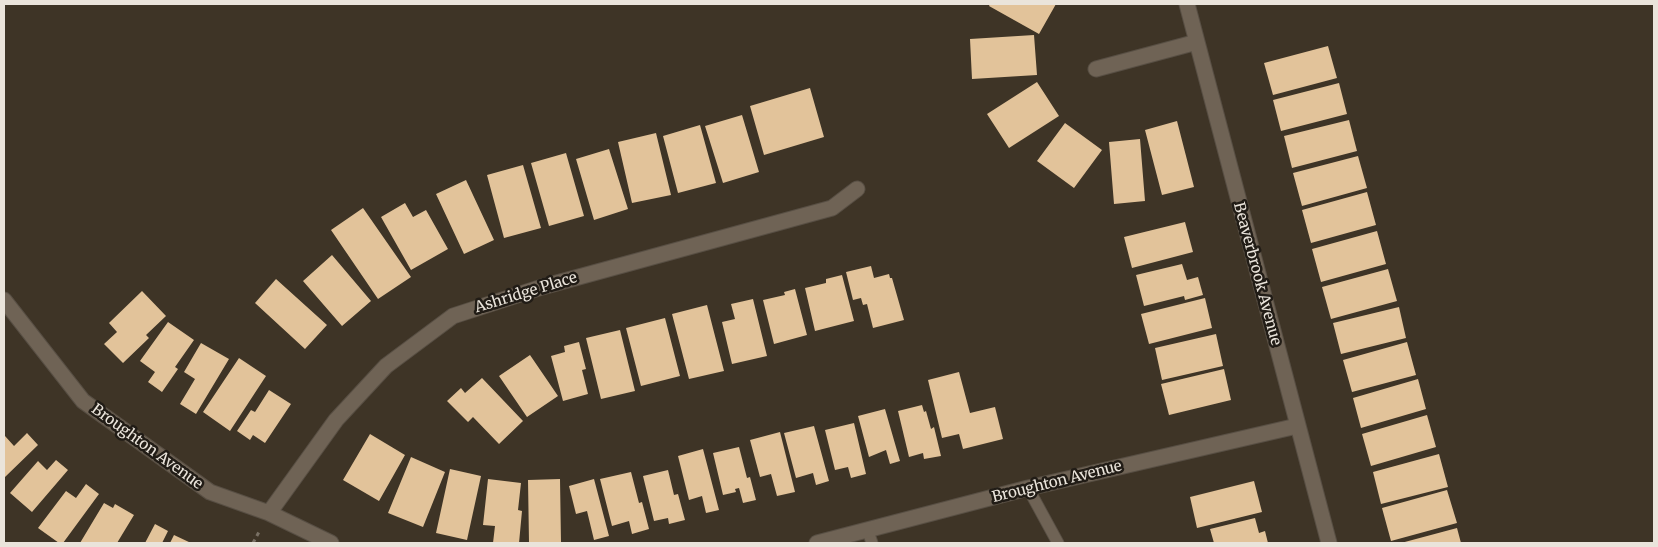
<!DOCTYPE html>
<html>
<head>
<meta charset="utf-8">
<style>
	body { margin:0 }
	#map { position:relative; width:1658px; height:547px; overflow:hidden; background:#3e3426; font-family:Merriweather,serif }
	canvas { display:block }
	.frame { position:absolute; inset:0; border:5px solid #eae4db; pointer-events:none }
</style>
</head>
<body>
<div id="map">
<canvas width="1658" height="547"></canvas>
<div class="frame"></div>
</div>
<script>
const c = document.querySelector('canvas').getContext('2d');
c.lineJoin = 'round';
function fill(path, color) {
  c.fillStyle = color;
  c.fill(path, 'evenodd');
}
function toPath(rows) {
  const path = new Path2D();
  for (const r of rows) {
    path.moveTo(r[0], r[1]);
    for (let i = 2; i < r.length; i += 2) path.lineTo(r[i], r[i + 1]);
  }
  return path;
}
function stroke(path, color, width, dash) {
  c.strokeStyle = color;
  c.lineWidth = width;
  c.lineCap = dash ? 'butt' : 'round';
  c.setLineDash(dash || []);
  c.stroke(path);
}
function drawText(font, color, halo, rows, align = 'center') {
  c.font = font + ' Merriweather,serif';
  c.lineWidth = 5;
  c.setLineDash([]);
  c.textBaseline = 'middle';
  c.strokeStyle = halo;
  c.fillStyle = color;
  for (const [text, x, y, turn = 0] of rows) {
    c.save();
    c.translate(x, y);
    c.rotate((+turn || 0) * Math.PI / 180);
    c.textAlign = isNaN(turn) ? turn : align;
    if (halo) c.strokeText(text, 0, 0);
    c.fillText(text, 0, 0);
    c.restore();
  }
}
const building = toPath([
	[990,4,1056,4,1039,34,989,6],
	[1034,35,1037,75,972,79,970,39],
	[1328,46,1337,78,1273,95,1264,63],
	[1037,82,1059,116,1009,148,987,114],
	[1339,83,1347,114,1281,131,1273,100],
	[810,88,824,137,764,155,750,106],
	[742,115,759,172,723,183,705,126],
	[1349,120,1357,151,1292,168,1284,136],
	[1177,121,1194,187,1162,195,1145,130],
	[1065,123,1102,150,1074,188,1037,161],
	[700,125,716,183,678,193,663,136],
	[656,133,671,195,632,203,618,142],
	[1140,139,1145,201,1114,204,1109,142],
	[609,149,628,209,594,220,576,159],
	[566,153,584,216,549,226,531,163],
	[1358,156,1367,188,1302,206,1293,173],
	[523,165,541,228,504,238,487,175],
	[466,180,494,240,464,254,436,194],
	[1367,192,1376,225,1311,243,1302,210],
	[405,203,413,217,426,210,448,249,411,270,381,217],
	[363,208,411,277,378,299,331,230],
	[1185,222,1193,252,1132,268,1124,237],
	[1377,231,1386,264,1321,282,1312,249],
	[332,255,371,301,342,326,303,281],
	[1182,264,1187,280,1198,277,1203,295,1185,300,1184,296,1144,306,1136,275],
	[871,266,874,278,889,274,890,278,892,278,904,320,873,328,867,304,863,305,861,298,853,300,846,272],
	[1388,269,1397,301,1331,319,1322,287],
	[842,275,854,321,815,331,805,288,826,283,826,279],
	[276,279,327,325,305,349,255,303],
	[795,289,807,335,774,344,763,300,785,295,784,292],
	[142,291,166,316,146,335,149,338,123,363,104,344,117,332,109,323],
	[1205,298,1212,328,1149,344,1141,314],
	[753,299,767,356,732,364,722,322,735,319,731,304],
	[707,305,724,371,689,379,672,314],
	[1399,307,1406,338,1341,354,1333,323],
	[665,318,680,376,641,386,626,328],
	[168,322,194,340,175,367,178,369,162,392,148,382,155,372,140,361],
	[620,330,635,391,601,399,586,338],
	[1216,334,1223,366,1162,380,1155,348],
	[579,342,586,369,582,370,588,394,563,401,551,356,565,352,564,346],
	[1407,342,1416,375,1352,392,1343,360],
	[201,343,229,359,196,414,180,404,195,379,184,372],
	[530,355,558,396,527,417,499,376],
	[239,358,266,376,230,431,203,412],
	[1224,369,1231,400,1169,415,1161,384],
	[959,372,970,413,995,407,1003,439,963,449,959,434,942,438,928,380],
	[482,378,523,421,499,444,473,417,468,422,447,401,461,388,465,393],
	[1418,379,1426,409,1361,428,1353,398],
	[269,390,291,404,265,443,253,435,250,440,237,431,251,410,255,412],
	[922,405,924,412,926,411,931,429,934,427,941,456,924,459,923,453,909,457,898,411],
	[885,409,900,461,890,464,886,450,869,457,858,416],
	[1427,415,1436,447,1371,466,1362,434],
	[854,423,866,474,851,478,848,467,835,470,825,430],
	[814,426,829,481,816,485,813,473,796,478,784,433],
	[780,432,795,492,777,496,771,474,760,477,750,440],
	[27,433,38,445,4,478,4,438,5,436,14,446],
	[370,434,405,455,379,501,343,480],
	[739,447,747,478,750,477,756,500,743,503,739,488,735,489,736,492,723,495,713,453],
	[703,449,719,510,706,513,702,496,689,500,678,456],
	[1439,454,1448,487,1381,504,1373,472],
	[411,457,445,472,423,527,388,513],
	[56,460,68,470,32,512,10,493,38,461,47,470],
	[450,469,481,476,467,540,436,533],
	[668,470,674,495,678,494,685,520,669,524,668,518,654,521,643,476],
	[631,472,639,503,642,502,649,529,632,534,629,521,612,526,600,479],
	[488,479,521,483,518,510,522,511,519,543,493,543,495,526,483,525],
	[560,479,561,543,529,543,528,480],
	[594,479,609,536,594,540,587,511,576,514,569,486],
	[1254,481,1262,512,1197,528,1190,497],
	[86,484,99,494,63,543,59,543,38,528,66,491,76,498],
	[1447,490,1457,523,1391,541,1382,508],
	[104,503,113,508,115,504,134,515,117,543,80,543],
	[1255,518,1259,533,1265,531,1268,543,1214,543,1210,529],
	[155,524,168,531,162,543,145,543],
	[1457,528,1461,543,1401,543],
	[174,535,191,543,170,543]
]);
const path = toPath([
	[253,543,260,530]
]);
const lane = toPath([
	[1028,488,1058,543],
	[868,531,872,543]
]);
const street = toPath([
	[1187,4,1329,543],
	[1096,69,1197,42],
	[4,300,83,401,210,492,269,513,331,543],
	[269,513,336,420,386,366,453,316,542,287,832,208,857,189],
	[817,543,1028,488,1297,426]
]);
const streetNames = [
	["Beaverbrook Avenue",1257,274,75],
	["Ashridge Place",526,293,-17],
	["Broughton Avenue",147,447,36],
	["Broughton Avenue",1057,482,-14]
];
fill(building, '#e2c39a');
stroke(lane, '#584f44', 13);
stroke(street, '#584f44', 17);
stroke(path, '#797064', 3, [4, 4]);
stroke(lane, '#6f6355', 11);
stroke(street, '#6f6355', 15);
drawText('15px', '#eae4db', '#211c16', streetNames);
</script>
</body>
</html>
